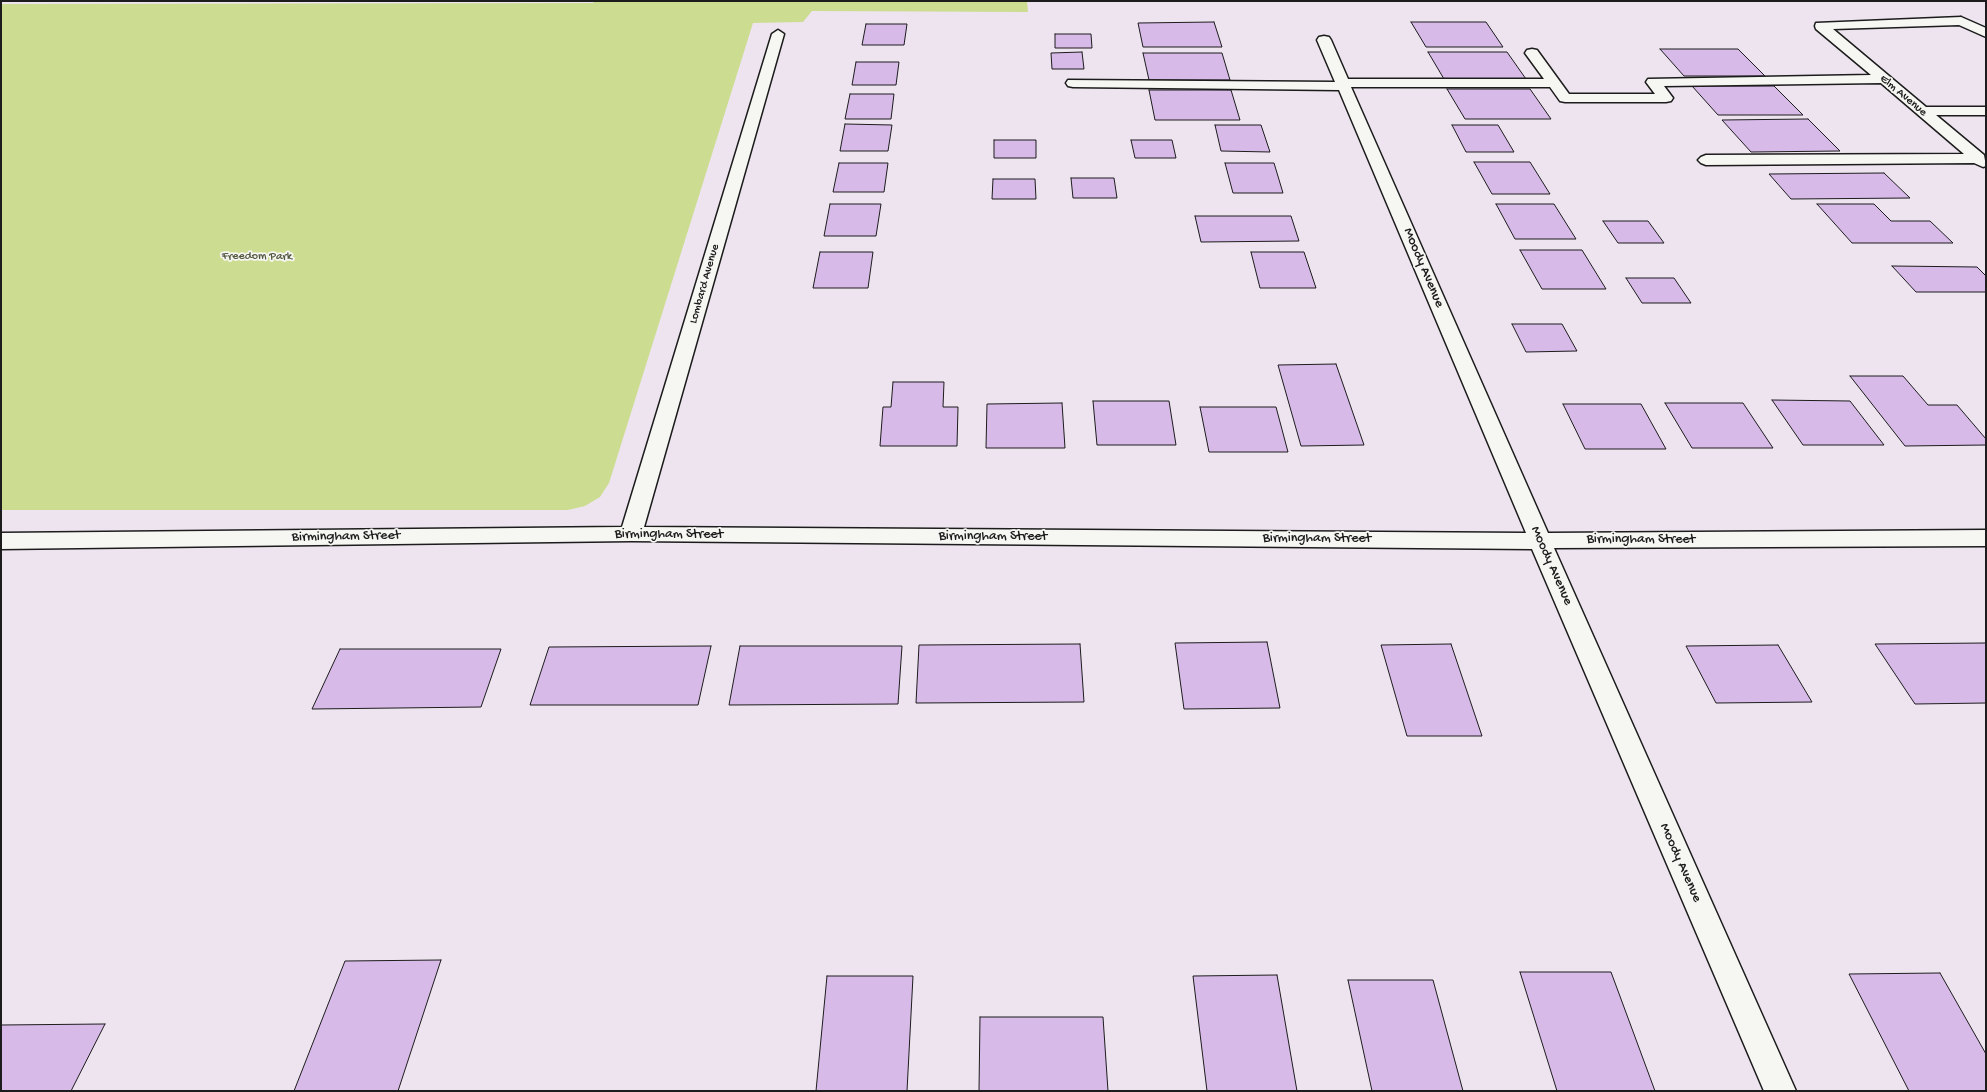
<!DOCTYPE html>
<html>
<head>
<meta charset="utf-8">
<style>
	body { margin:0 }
	#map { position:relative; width:1987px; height:1092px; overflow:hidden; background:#ede4ef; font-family:"Gochi Hand",sans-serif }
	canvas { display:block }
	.frame { position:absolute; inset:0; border:2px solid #1c1c1c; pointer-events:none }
</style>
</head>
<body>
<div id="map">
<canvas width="1987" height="1092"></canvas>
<div class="frame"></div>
</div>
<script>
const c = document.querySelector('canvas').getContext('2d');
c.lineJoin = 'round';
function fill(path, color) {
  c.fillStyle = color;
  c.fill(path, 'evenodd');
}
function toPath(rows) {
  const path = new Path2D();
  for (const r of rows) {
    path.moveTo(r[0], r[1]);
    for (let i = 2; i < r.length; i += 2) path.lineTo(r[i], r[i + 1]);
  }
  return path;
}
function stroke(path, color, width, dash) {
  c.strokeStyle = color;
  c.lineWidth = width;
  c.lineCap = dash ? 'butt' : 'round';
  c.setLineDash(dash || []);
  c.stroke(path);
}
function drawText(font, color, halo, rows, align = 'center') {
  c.font = font + ' "Gochi Hand",sans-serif';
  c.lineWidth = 3.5;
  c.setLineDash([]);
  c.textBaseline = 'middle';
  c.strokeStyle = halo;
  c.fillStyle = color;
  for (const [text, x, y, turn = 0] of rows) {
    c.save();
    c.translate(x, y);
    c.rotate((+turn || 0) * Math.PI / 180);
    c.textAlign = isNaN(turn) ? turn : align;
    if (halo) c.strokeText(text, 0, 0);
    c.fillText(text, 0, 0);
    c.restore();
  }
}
const green = toPath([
	[595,1,1027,1,1028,12,812,11,803,22,753,23,609,483,600,497,585,506,568,510,1,510,1,4,593,3]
]);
const building = toPath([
	[1214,22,1222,47,1143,47,1138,23,1214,22],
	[1411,22,1486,22,1503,47,1426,47,1411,22],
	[866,24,907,24,904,45,862,45,866,24],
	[1055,34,1091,34,1092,48,1055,48,1055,34],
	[1660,49,1738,49,1765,76,1684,76,1660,49],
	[1082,52,1084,69,1052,69,1051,53,1082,52],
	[1428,52,1507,52,1526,79,1444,79,1428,52],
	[1143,53,1222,53,1230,80,1149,80,1143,53],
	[856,62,899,62,896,85,852,85,856,62],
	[1692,86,1774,86,1803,115,1718,115,1692,86],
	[1447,89,1530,89,1551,119,1465,119,1447,89],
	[1149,90,1231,90,1240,120,1155,120,1149,90],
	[850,94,894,94,891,119,845,119,850,94],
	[1808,119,1840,151,1751,152,1722,120,1808,119],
	[845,124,892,125,888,151,840,151,845,124],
	[1215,125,1261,125,1270,152,1221,151,1215,125],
	[1452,125,1498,125,1514,152,1466,152,1452,125],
	[994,140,1036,140,1036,158,994,158,994,140],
	[1131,140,1172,140,1176,158,1135,158,1131,140],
	[1474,162,1530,162,1550,194,1492,194,1474,162],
	[839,163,888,163,884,192,833,192,839,163],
	[1225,163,1274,163,1283,193,1233,193,1225,163],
	[1884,173,1910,198,1791,199,1769,174,1884,173],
	[1071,178,1114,178,1117,198,1073,198,1071,178],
	[993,179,1035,179,1036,199,992,199,993,179],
	[830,204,881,204,876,236,824,236,830,204],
	[1496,204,1554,204,1576,239,1515,239,1496,204],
	[1817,204,1874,204,1891,221,1930,221,1953,243,1852,243,1817,204],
	[1195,216,1291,216,1299,241,1201,242,1195,216],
	[1603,221,1648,221,1664,243,1618,243,1603,221],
	[1520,250,1582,250,1606,289,1542,289,1520,250],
	[820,252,873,252,868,288,813,288,820,252],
	[1251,252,1304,252,1316,288,1260,288,1251,252],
	[1892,266,1977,267,1986,276,1986,292,1916,292,1892,266],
	[1626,278,1674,278,1691,303,1642,303,1626,278],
	[1512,324,1562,324,1577,351,1526,352,1512,324],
	[1336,364,1364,445,1301,446,1278,365,1336,364],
	[1850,376,1903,376,1928,405,1957,405,1986,439,1986,445,1905,446,1850,376],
	[893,382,944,382,943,407,958,407,957,446,880,446,883,407,891,407,893,382],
	[1772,400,1850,401,1884,445,1803,445,1772,400],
	[1093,401,1169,401,1176,445,1097,445,1093,401],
	[1062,403,1065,448,986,448,987,404,1062,403],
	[1665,403,1743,403,1773,448,1692,448,1665,403],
	[1563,404,1641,404,1666,449,1585,449,1563,404],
	[1200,407,1276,407,1288,452,1209,452,1200,407],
	[1267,642,1280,708,1184,709,1175,643,1267,642],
	[1986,643,1986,703,1915,704,1875,644,1986,643],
	[1080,644,1084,702,916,703,919,645,1080,644],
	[1451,644,1482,736,1407,736,1381,645,1451,644],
	[1778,645,1812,702,1716,703,1686,646,1778,645],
	[711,646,698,705,530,705,549,647,711,646],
	[740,646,902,646,898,704,729,705,740,646],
	[340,649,501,649,481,707,312,709,340,649],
	[441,960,398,1091,294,1091,345,961,441,960],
	[1520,972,1611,972,1655,1091,1557,1091,1520,972],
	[1940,973,1986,1054,1986,1091,1909,1091,1849,974,1940,973],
	[1277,975,1297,1091,1207,1091,1193,976,1277,975],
	[827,976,913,976,907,1091,816,1091,827,976],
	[1348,980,1433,980,1463,1091,1372,1091,1348,980],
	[980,1017,1103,1017,1108,1091,979,1091,980,1017],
	[105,1024,71,1091,1,1091,1,1025,105,1024]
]);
const minor = toPath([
	[1961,17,1986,28,1986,37,1959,25,1833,29,1926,107,1986,107,1986,115,1936,115,1984,155,1986,166,1983,167,1974,163,1706,165,1701,163,1698,160,1701,157,1706,155,1964,154,1881,83,1664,86,1673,98,1671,101,1666,102,1565,102,1560,101,1550,87,1351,87,1548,533,1986,530,1986,546,1554,548,1796,1091,1764,1091,1532,549,631,541,1,549,1,533,622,527,772,34,778,30,784,34,644,527,1526,533,1339,90,1073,87,1068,86,1066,83,1068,80,1335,82,1317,40,1319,37,1324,36,1329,37,1331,40,1348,79,1544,79,1525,53,1527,50,1532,49,1537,50,1569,94,1655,94,1646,82,1648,79,1871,75,1816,29,1815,26,1816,23,1961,17]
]);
const farStreetnames = [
	["Elm Avenue",1903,96,40],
	["Lombard Avenue",705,284,-74]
];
const farParknames = [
	["Freedom Park",257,257]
];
const streetNames = [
	["Moody Avenue",1423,268,67],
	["Birmingham Street",669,535],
	["Birmingham Street",346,537,-1],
	["Birmingham Street",993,537],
	["Birmingham Street",1317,539],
	["Birmingham Street",1641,540],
	["Moody Avenue",1551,566,66],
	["Moody Avenue",1680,863,66]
];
fill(green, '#ccdd91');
fill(building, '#d7bae8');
stroke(building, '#1c1c1c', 1);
stroke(minor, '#1c1c1c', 3);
fill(minor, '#f6f6f2');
drawText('12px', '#1c1c1c', '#f6f6f2', farStreetnames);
drawText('12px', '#51563f', '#f6f6f2', farParknames);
drawText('14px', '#1c1c1c', '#f6f6f2', streetNames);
</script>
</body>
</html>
